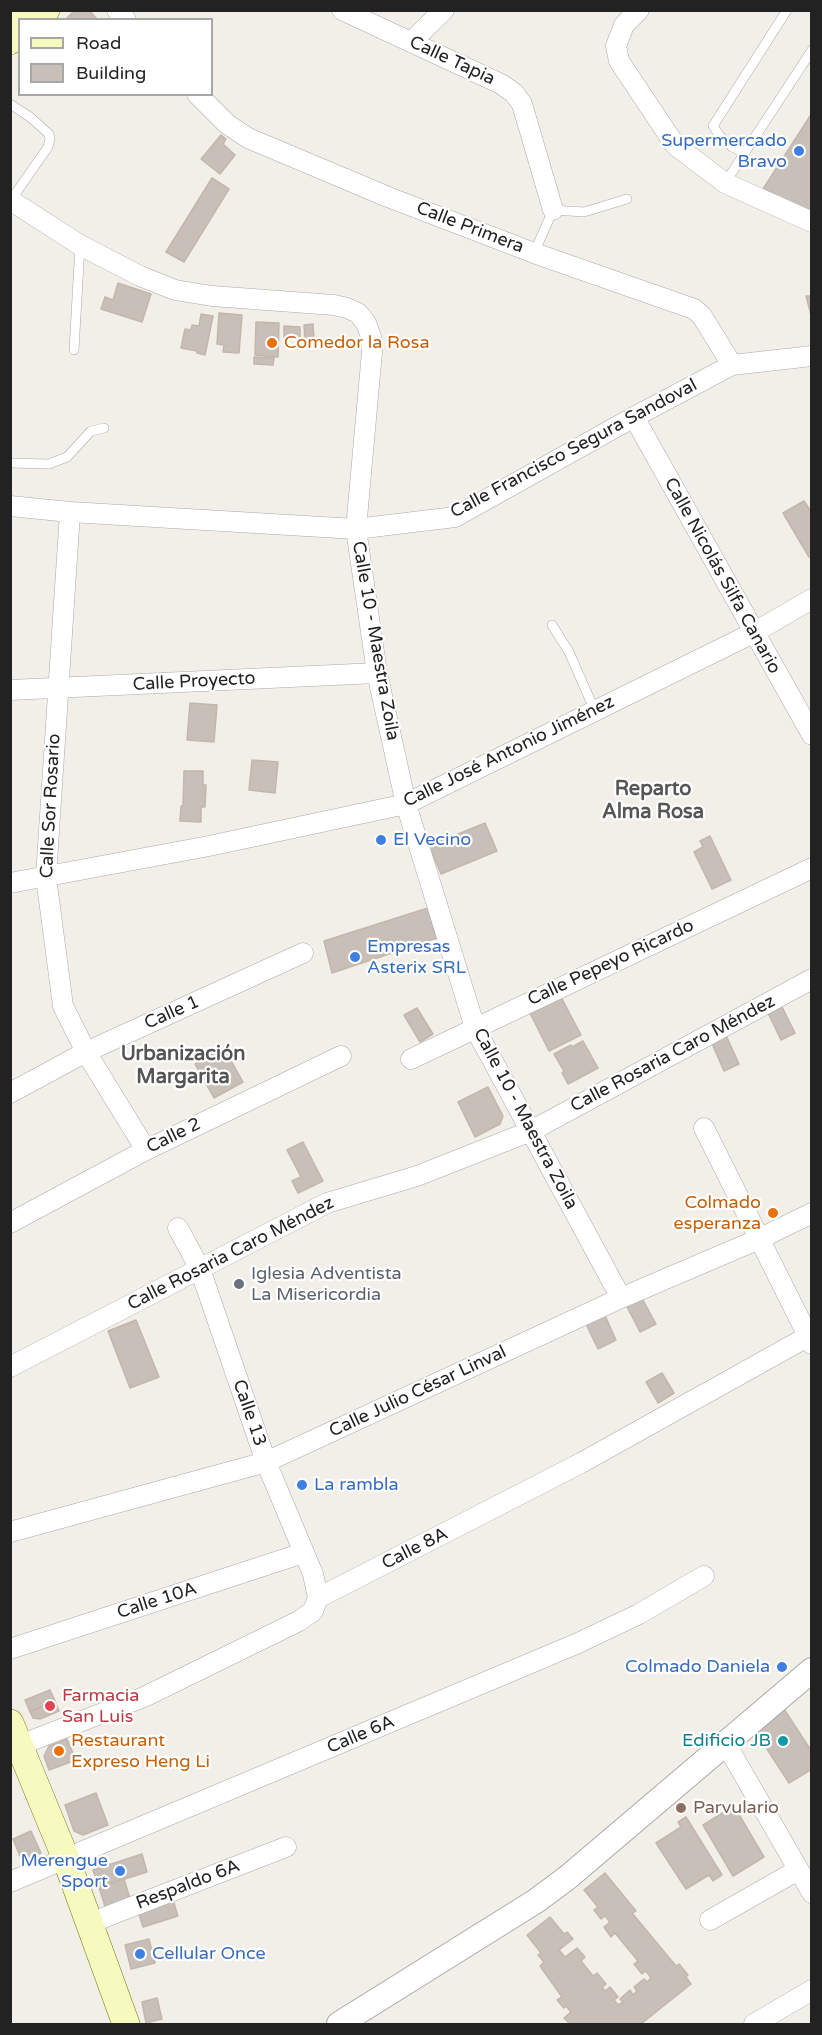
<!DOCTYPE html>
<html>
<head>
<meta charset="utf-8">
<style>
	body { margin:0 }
	#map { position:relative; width:822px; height:2035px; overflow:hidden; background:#f2efe9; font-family:"Varela Round",sans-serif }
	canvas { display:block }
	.frame { position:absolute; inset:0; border:12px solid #222; pointer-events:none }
	.legend { position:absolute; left:18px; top:18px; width:195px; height:78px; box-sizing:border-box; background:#fff; border:2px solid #a7a7a7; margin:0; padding:8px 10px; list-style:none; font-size:18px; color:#222 }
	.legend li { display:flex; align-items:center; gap:12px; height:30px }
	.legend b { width:30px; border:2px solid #a7a7a7 }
</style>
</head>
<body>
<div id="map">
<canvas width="822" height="2035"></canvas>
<div class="frame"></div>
<ul class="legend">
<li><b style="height:8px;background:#f7fabf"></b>Road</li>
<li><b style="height:16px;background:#c7bfb8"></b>Building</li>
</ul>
</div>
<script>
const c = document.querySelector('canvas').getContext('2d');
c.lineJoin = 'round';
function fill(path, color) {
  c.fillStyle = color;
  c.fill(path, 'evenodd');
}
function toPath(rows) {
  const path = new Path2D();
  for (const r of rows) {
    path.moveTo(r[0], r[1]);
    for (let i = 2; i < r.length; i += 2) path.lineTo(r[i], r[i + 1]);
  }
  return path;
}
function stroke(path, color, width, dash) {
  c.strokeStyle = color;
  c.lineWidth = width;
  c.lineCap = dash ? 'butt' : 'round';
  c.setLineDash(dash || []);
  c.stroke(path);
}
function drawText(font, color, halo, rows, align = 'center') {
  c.font = font + ' "Varela Round",sans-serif';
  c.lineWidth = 4.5;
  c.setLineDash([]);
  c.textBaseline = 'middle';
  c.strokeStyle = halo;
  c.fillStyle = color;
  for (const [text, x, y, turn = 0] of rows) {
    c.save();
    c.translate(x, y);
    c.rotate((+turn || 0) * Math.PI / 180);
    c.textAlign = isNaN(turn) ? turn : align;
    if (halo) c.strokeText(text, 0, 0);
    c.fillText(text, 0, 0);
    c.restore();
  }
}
const building = toPath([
	[75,10,89,10,97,19,65,20,75,10],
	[812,113,812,213,763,189,812,113],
	[221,135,226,139,223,144,235,155,220,174,201,159,221,135],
	[212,178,229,189,184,262,166,252,212,178],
	[118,283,151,294,142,322,101,309,105,297,113,300,118,283],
	[806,296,812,296,812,319,806,296],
	[219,313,242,315,239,353,223,352,224,345,217,344,219,313],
	[201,314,213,316,205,355,197,353,197,351,181,348,185,329,191,330,192,325,199,326,201,314],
	[256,322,279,323,278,357,255,355,256,322],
	[313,324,314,340,305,341,304,325,313,324],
	[284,326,300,327,300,337,284,337,284,326],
	[254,357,274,358,273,365,254,364,254,357],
	[804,501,812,513,812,556,809,557,783,513,804,501],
	[190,703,217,705,214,742,187,740,190,703],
	[252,760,278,762,275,793,249,790,252,760],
	[184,771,203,771,203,785,206,785,205,807,201,807,201,822,180,821,181,806,183,806,184,771],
	[485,823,497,851,441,874,429,846,485,823],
	[710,836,731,880,712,889,694,852,703,847,700,841,710,836],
	[428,908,437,938,332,973,324,941,428,908],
	[560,995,581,1035,549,1051,529,1011,560,995],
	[781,1005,795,1033,781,1040,767,1011,781,1005],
	[417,1008,433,1034,420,1042,404,1015,417,1008],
	[725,1033,739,1064,724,1071,710,1039,725,1033],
	[583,1041,598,1068,568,1084,562,1073,564,1071,554,1054,571,1045,572,1047,583,1041],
	[224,1048,243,1082,214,1098,195,1064,224,1048],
	[488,1087,503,1116,500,1124,475,1137,458,1102,488,1087],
	[303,1142,323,1181,298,1193,292,1181,301,1177,287,1150,303,1142],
	[639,1293,656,1324,640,1332,624,1301,639,1293],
	[603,1311,616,1340,598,1349,584,1320,603,1311],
	[136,1320,159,1377,130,1388,108,1331,136,1320],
	[662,1373,674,1393,658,1403,646,1382,662,1373],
	[50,1690,55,1701,30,1712,25,1700,50,1690],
	[55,1701,59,1711,40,1719,33,1718,30,1712,55,1701],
	[784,1709,812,1752,812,1769,789,1783,754,1729,784,1709],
	[67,1739,76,1760,49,1770,44,1756,49,1746,67,1739],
	[96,1793,108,1825,83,1835,74,1831,65,1805,96,1793],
	[734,1806,764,1857,733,1876,703,1825,734,1806],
	[686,1817,722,1875,713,1881,709,1875,686,1889,656,1843,681,1827,678,1822,686,1817],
	[31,1831,41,1853,22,1861,13,1839,31,1831],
	[142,1854,147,1872,99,1887,93,1870,142,1854],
	[605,1873,636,1911,632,1913,676,1966,679,1964,688,1975,686,1977,691,1984,641,2024,570,2024,564,2018,571,2012,566,2006,564,2008,557,2000,562,1997,540,1966,544,1962,538,1955,541,1953,527,1935,550,1917,564,1934,567,1932,573,1939,559,1950,565,1957,577,1948,585,1957,581,1961,593,1976,597,1973,606,1984,602,1987,605,1991,610,1987,618,1997,614,2000,618,2005,623,2002,620,1999,630,1990,633,1995,637,1991,634,1987,644,1979,647,1982,651,1978,646,1971,642,1974,634,1964,638,1961,615,1933,611,1937,604,1927,610,1922,605,1916,601,1919,594,1910,598,1907,584,1890,605,1873],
	[124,1879,132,1905,107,1913,99,1887,124,1879],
	[173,1900,178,1916,143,1927,138,1911,173,1900],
	[149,1939,155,1963,131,1969,125,1945,149,1939],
	[157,1998,162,2019,146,2023,142,2002,157,1998]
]);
const service = toPath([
	[10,104,30,117,49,134,50,139,48,147,11,200],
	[744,152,732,147,720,136,713,126,787,10],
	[725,183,812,50],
	[534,253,553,210,584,212,627,199],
	[74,350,80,245],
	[10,463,49,464,67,457,91,431,104,428],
	[552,625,569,652,595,711]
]);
const minor = toPath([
	[117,10,126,20],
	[342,10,501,84,514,93,522,104,553,210],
	[639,10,624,25,616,46,619,61,675,145,725,183,812,222],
	[411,42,444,10],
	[197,94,227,124,248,138,388,197,534,253,694,309,702,316,732,365],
	[10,200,80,245,140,276,175,290,212,296,334,305,347,308,358,313,366,323,371,337,372,352,356,529,377,673,406,804,475,1028,621,1298],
	[634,417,812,735],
	[10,506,70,512,356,529,455,517,634,417,732,365,812,356],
	[70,512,46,877,63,1006,86,1052,146,1150],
	[10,690,377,673],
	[10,883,209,846,406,804,753,633,812,599],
	[411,1059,812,868],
	[10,1093,86,1052,303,953],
	[704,1128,812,1344],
	[10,1223,146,1150,341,1056],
	[178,1228,200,1269,266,1462,313,1574,318,1598],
	[10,1367,327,1203,417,1176,531,1131,812,979],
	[10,1532,266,1462,621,1298,759,1239,812,1213],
	[10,1649,303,1553],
	[726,1744,812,1893],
	[20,1745,144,1697,299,1621,313,1611,318,1598,581,1463,807,1337],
	[10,1882,576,1644,639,1614,704,1576],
	[710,1920,798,1870],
	[90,1923,286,1847],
	[754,2024,812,1990]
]);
const tertiary = toPath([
	[339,2024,536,1901,567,1878,812,1670]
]);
const secondary = toPath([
	[10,12,12,10],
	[36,20,46,10],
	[10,41,20,33],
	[10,1723,66,1859,126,2024]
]);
const markers = [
	[799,151,6,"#3f7fe0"],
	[272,343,6,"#e8710a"],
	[381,840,6,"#3f7fe0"],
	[355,957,6,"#3f7fe0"],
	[773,1213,6,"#e8710a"],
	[239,1284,6,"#6b7280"],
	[302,1485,6,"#3f7fe0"],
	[782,1667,6,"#3f7fe0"],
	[50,1706,6,"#e0444e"],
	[783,1741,6,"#0f9aa8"],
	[59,1751,6,"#e8710a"],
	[681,1808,6,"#8d6e63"],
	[120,1871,6,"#3f7fe0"],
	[140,1954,6,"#3f7fe0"]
];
const streetNames = [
	["Calle Tapia",452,61,25],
	["Calle Primera",470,228,21],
	["Calle Francisco Segura Sandoval",574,449,-28],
	["Calle Nicolás Silfa Canario",722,576,61],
	["Calle 10 - Maestra Zoila",375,641,80],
	["Calle Proyecto",194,682,-3],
	["Calle José Antonio Jiménez",509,752,-26],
	["Calle Sor Rosario",51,806,-87],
	["Calle Pepeyo Ricardo",611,963,-25],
	["Calle 1",172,1013,-24],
	["Calle Rosaria Caro Méndez",673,1054,-28],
	["Calle 10 - Maestra Zoila",525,1119,62],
	["Calle 2",174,1136,-26],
	["Calle Rosaria Caro Méndez",231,1254,-27],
	["Calle Julio César Linval",418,1392,-25],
	["Calle 13",249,1413,71],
	["Calle 8A",415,1549,-27],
	["Calle 10A",157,1601,-18],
	["Calle 6A",361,1735,-23],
	["Respaldo 6A",188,1885,-21]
];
const shopNames = [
	["Supermercado",787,141,"right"],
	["Bravo",787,162,"right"],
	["El Vecino",393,840],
	["Empresas",367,947],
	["Asterix SRL",367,968],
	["La rambla",314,1485],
	["Colmado Daniela",770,1667,"right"],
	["Merengue",108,1861,"right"],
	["Sport",108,1882,"right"],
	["Cellular Once",152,1954]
];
const foodNames = [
	["Comedor la Rosa",284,343],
	["Colmado",761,1203,"right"],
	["esperanza",761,1224,"right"],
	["Restaurant",71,1741],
	["Expreso Heng Li",71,1762]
];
const worshipNames = [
	["Iglesia Adventista",251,1274],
	["La Misericordia",251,1295]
];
const healthNames = [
	["Farmacia",62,1696],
	["San Luis",62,1717]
];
const cultureNames = [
	["Edificio JB",771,1741]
];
const educationNames = [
	["Parvulario",693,1808]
];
const neighbourhoodNames = [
	["Reparto",653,790],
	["Alma Rosa",653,813],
	["Urbanización",183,1055],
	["Margarita",183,1078]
];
fill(building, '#c7bfb8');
stroke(building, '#c4b6ab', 1.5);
stroke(service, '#a9a9a9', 10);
stroke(minor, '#a9a9a9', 21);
stroke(tertiary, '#a9a9a9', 26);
stroke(secondary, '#707d05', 28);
stroke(service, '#fff', 9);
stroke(minor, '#fff', 20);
stroke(tertiary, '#fff', 24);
stroke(secondary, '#f7fabf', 27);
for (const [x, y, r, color] of markers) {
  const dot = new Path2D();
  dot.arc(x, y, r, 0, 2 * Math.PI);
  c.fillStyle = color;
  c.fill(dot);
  stroke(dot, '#fff', 2);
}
drawText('18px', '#222', '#fff', streetNames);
drawText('18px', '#366cbe', '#fff', shopNames, 'left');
drawText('18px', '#c56008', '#fff', foodNames, 'left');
drawText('18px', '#5b616d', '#fff', worshipNames, 'left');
drawText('18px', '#be3a42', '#fff', healthNames, 'left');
drawText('18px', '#0d838f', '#fff', cultureNames, 'right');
drawText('18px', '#785e54', '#fff', educationNames, 'left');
drawText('bold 20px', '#555', '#fff', neighbourhoodNames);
</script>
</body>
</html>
